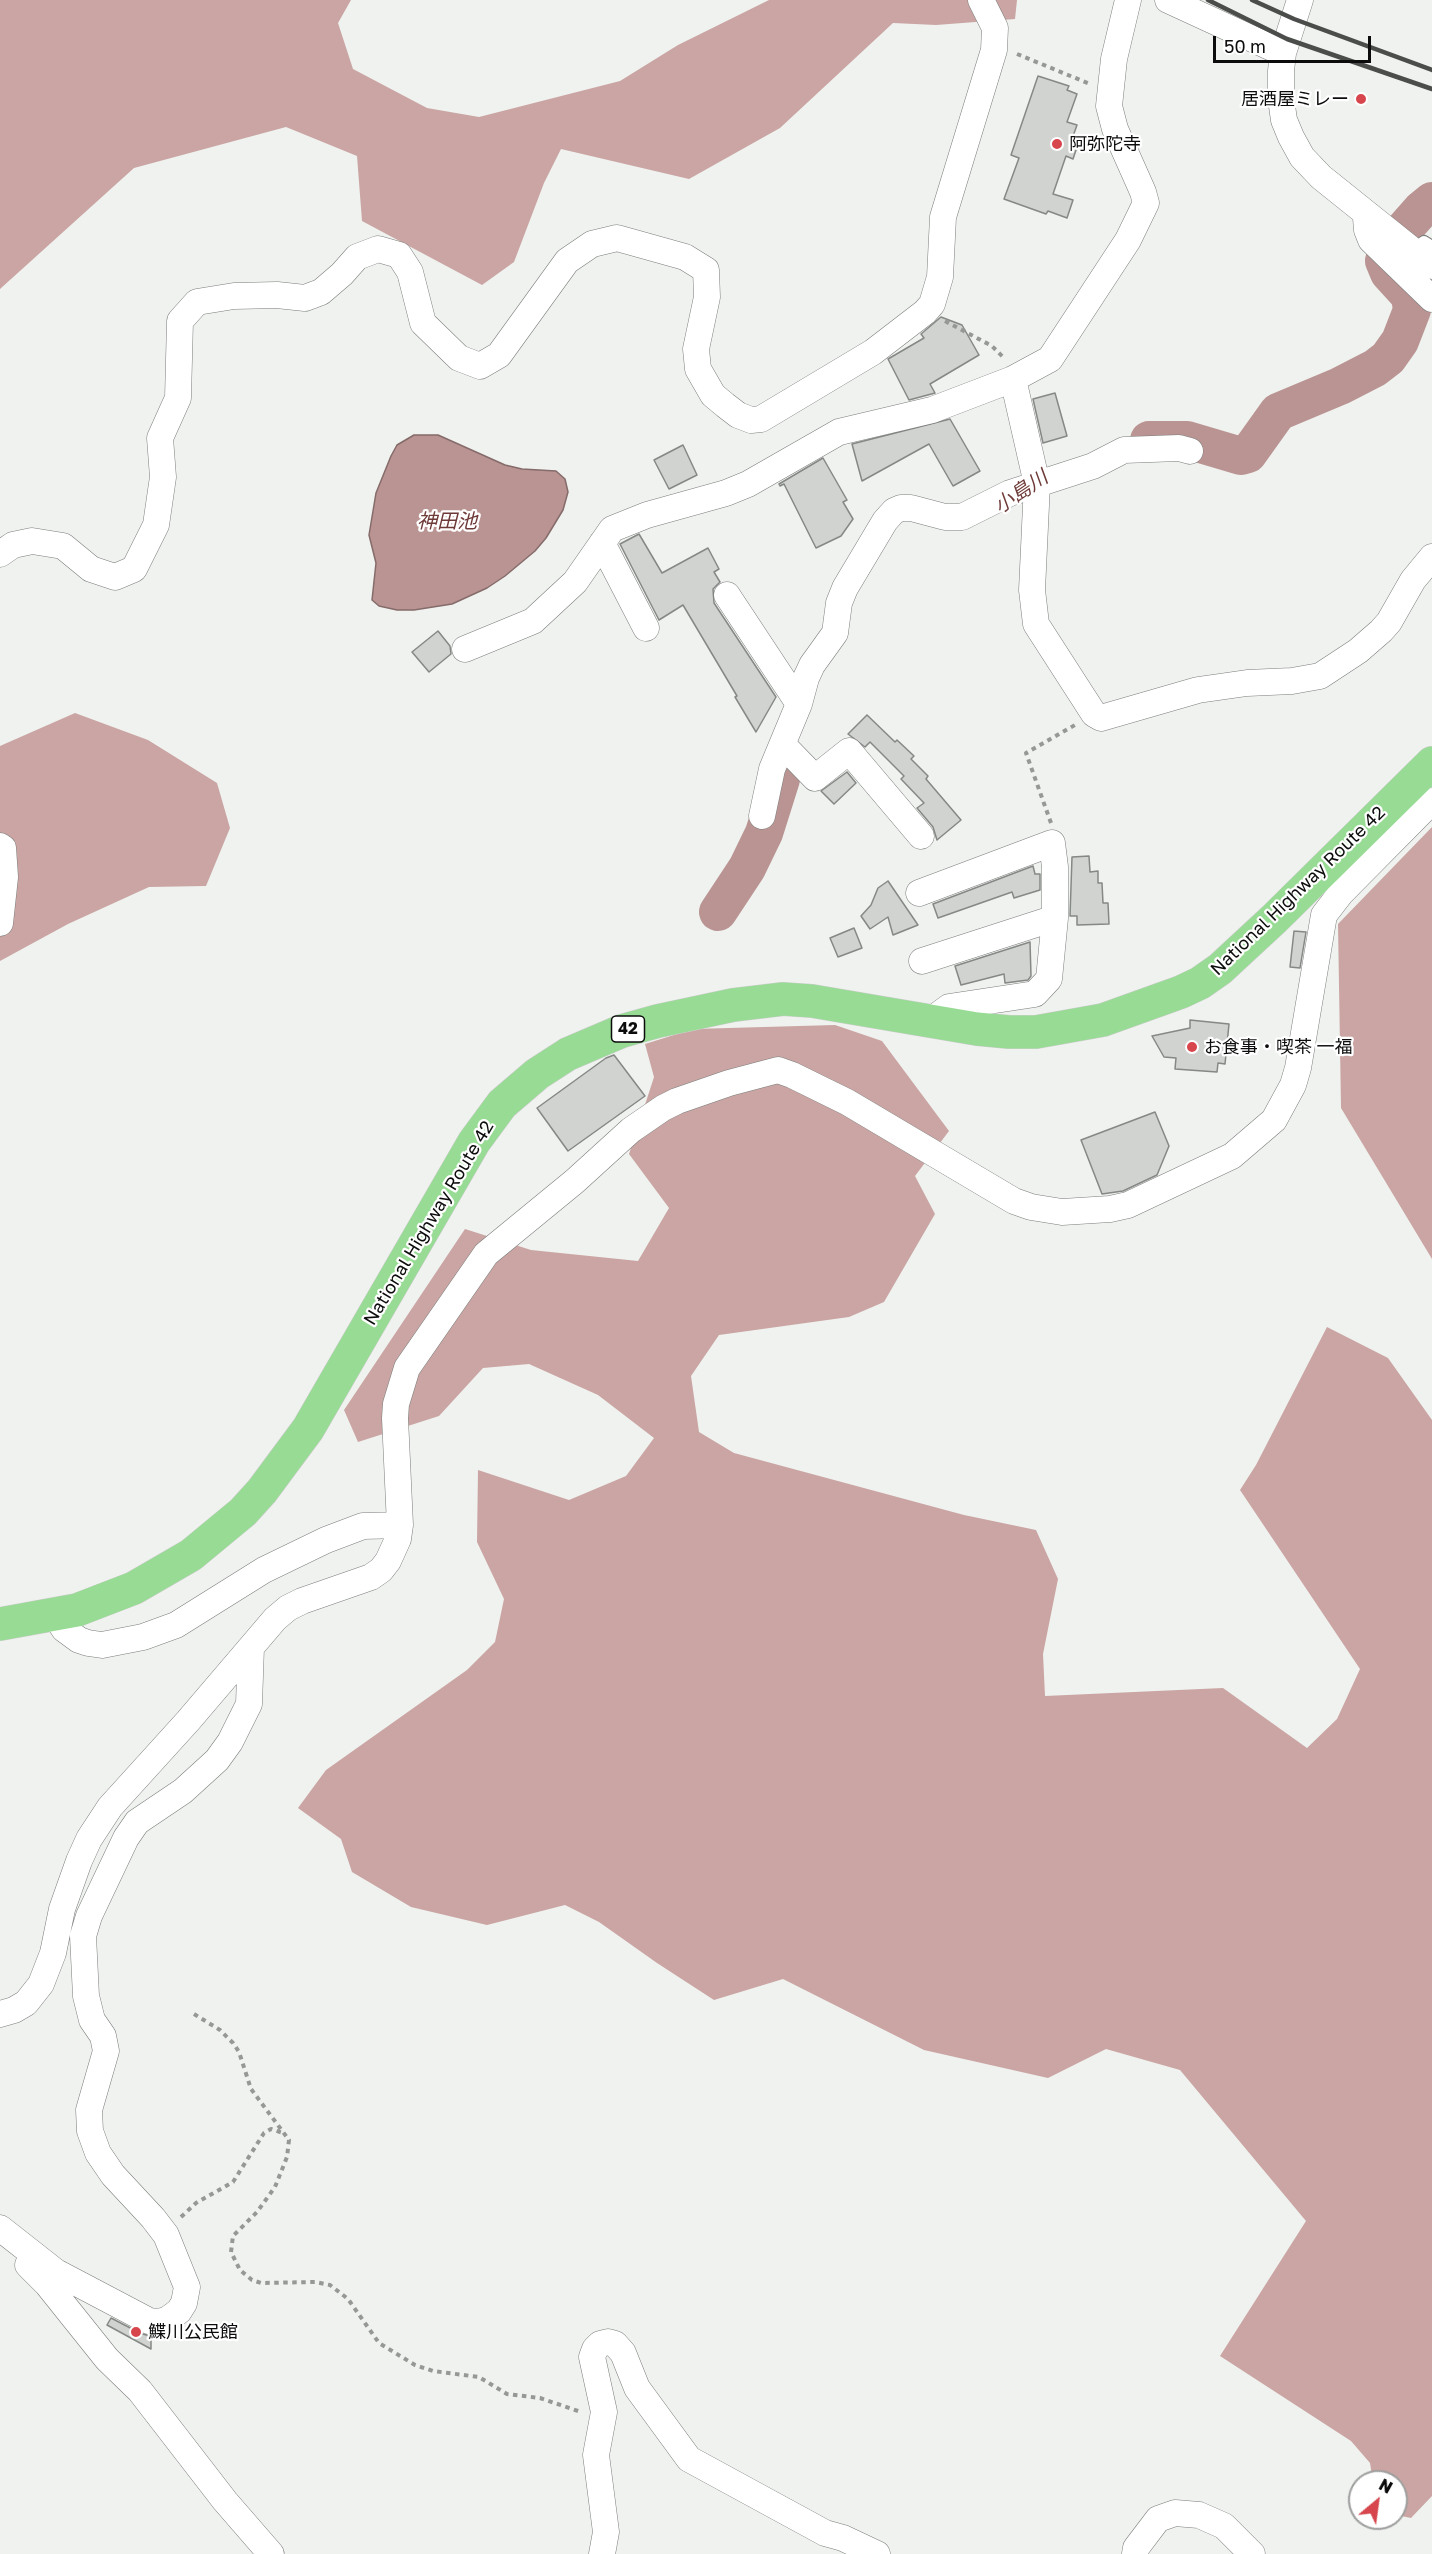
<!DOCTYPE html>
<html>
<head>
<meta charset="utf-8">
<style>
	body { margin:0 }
	#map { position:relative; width:1432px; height:2554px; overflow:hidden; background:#eff2ef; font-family:"Golos Text",sans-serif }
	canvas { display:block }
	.north { position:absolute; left:1348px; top:2470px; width:60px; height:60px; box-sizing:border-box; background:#fefffe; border:2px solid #9d9e9d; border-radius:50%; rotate:29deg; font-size:16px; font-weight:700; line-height:24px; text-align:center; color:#0b0c0b }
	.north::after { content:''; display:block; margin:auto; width:21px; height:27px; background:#d6464c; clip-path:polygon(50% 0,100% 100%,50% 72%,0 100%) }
	.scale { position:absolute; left:1213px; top:36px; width:158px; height:27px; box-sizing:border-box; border:3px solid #0b0c0b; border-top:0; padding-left:8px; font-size:18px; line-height:21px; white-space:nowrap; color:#0b0c0b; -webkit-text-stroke:4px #fefffe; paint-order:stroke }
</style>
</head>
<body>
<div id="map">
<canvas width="1432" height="2554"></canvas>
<div class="north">N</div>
<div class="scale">50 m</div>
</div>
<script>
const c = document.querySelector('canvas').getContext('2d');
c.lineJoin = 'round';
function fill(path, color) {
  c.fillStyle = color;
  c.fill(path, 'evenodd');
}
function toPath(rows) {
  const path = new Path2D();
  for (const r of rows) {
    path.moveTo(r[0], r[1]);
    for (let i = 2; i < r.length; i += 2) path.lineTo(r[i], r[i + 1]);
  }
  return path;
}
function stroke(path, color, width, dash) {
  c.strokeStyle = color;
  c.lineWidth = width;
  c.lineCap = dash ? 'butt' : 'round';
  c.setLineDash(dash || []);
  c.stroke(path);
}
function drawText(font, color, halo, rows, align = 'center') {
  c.font = font + ' "Golos Text","Noto Sans JP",sans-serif';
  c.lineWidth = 4.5;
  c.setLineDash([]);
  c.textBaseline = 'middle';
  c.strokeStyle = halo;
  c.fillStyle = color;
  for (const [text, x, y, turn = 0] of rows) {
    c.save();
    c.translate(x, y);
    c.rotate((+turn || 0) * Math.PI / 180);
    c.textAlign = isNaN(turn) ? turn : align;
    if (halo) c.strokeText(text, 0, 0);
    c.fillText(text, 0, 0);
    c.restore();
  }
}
const forest = toPath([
	[0,0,351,0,338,23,353,69,427,108,479,117,620,81,678,45,769,0,1017,0,1015,19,936,25,893,23,780,128,689,179,561,149,544,183,514,262,482,285,362,221,357,156,286,127,134,168,0,289],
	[75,713,148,740,217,783,230,828,206,886,149,887,68,924,0,961,0,746],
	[1432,827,1432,1259,1341,1108,1338,924],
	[835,1025,882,1041,949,1131,915,1176,935,1214,884,1302,849,1317,719,1335,691,1376,699,1432,734,1453,964,1515,1036,1530,1058,1579,1043,1654,1045,1696,1223,1688,1307,1748,1337,1719,1360,1669,1240,1490,1256,1465,1327,1327,1388,1358,1432,1420,1432,2496,1411,2518,1396,2515,1396,2482,1373,2482,1370,2463,1351,2441,1220,2356,1306,2221,1180,2070,1106,2049,1048,2078,924,2050,783,1979,714,2000,657,1963,599,1922,565,1905,487,1925,411,1907,352,1872,341,1839,298,1808,326,1770,467,1670,495,1642,504,1599,477,1542,478,1470,569,1500,626,1476,654,1438,598,1395,529,1364,483,1368,439,1416,358,1442,344,1410,465,1229,531,1250,638,1261,669,1208,629,1154,654,1077,645,1044,693,1029]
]);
const water = toPath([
	[414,435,438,435,505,465,522,469,556,471,565,479,568,492,563,510,546,538,535,551,505,576,487,588,452,604,414,610,397,610,379,606,372,600,376,563,369,535,376,493,391,456,397,445,414,435]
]);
const river = toPath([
	[1149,440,1187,440,1241,456,1248,454,1278,412,1340,386,1375,368,1388,358,1400,341,1412,310,1410,296,1389,273,1384,261,1390,245,1421,210,1432,201],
	[718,912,747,868,764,833,781,779]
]);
const building = toPath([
	[1038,76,1069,86,1067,90,1077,94,1067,122,1077,125,1072,139,1079,141,1073,159,1066,156,1053,194,1073,200,1067,218,1048,211,1046,214,1004,199,1019,158,1011,155,1038,76],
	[941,317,962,325,979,355,930,384,935,393,909,400,888,359,924,338,921,334,941,317],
	[1055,393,1067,436,1043,443,1033,399,1055,393],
	[950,419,980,471,953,486,929,444,862,481,852,444,950,419],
	[683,445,697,475,669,489,654,460,683,445],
	[823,458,847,500,843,502,853,519,841,536,816,548,784,484,780,486,779,484,823,458],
	[639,534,662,573,708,548,719,569,714,572,720,582,713,589,714,603,776,697,756,732,735,697,737,696,683,605,659,620,620,544,639,534],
	[438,631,450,646,451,654,429,672,412,652,438,631],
	[867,715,895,742,897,740,914,756,911,759,928,776,926,779,961,820,937,840,933,827,917,808,924,803,901,779,904,776,870,742,865,747,848,734,867,715],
	[847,772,856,783,834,804,821,791,847,772],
	[1089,856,1090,872,1098,871,1098,883,1102,883,1103,903,1108,903,1109,924,1077,925,1077,916,1070,916,1072,857,1089,856],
	[1033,866,1035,874,1040,874,1040,890,1014,898,1012,892,938,918,933,904,1033,866],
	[888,881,918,925,893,935,888,917,870,929,861,916,871,905,878,888,888,881],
	[854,928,862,948,838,957,830,938,854,928],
	[1294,931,1306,932,1300,968,1290,967,1294,931],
	[1030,942,1031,976,1028,980,1005,983,1004,974,961,985,955,966,1030,942],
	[1190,1020,1229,1024,1225,1064,1218,1063,1217,1072,1175,1069,1176,1058,1164,1057,1152,1036,1190,1028,1190,1020],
	[614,1055,645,1096,568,1151,537,1108,606,1058,614,1055],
	[1155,1112,1169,1146,1157,1175,1123,1191,1102,1194,1081,1140,1155,1112],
	[111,2318,142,2334,151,2336,151,2349,107,2325,111,2318]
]);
const path = toPath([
	[1017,54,1090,84],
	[945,321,992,346,1004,358],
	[1051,823,1026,753,1075,725],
	[194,2014,220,2030,233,2043,239,2052,251,2089,289,2140,287,2157,275,2187,257,2212,233,2236,231,2252,240,2270,252,2280,261,2283,315,2282,330,2285,348,2299,379,2343,415,2365,433,2371,479,2377,507,2394,540,2398,581,2412],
	[181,2217,196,2203,233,2182,264,2133,271,2129,283,2133]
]);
const service = toPath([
	[1412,251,1424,242,1432,247]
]);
const minor = toPath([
	[1168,0,1283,53],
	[1300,0,1283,53,1281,71,1281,99,1284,120,1291,137,1302,157,1321,177,1432,266],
	[1366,218,1367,230,1371,240,1432,299],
	[1013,379,1037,484,1032,590,1036,624,1094,714,1101,718,1198,690,1247,683,1292,681,1320,676,1358,651,1381,631,1389,622,1413,580,1432,557],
	[602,543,646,628],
	[0,554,13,545,32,541,63,546,91,569,115,577,134,569,156,525,163,477,160,438,178,398,180,321,197,302,234,296,277,295,305,298,321,292,342,274,357,257,378,249,399,255,410,272,423,323,459,358,480,366,499,355,567,261,592,244,617,238,685,257,706,270,707,297,696,349,698,369,713,395,725,405,738,415,751,420,761,419,873,352,925,312,932,304,940,277,943,217,994,50,995,28,981,0],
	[727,595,799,704],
	[465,649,533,621,575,582,612,529,647,515,726,493,748,484,839,432,932,410,1013,379,1050,359,1128,240,1146,203,1143,192,1115,129,1109,106,1114,59,1128,0],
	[783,745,815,778,849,751,921,836],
	[762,816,772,769,799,704,806,678,812,665,835,633,839,603,845,588,885,521,894,511,901,508,911,508,945,517,962,517,1010,493,1093,466,1124,450,1179,448,1190,451],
	[0,846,3,848,5,877,0,923],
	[919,893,1052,843,1055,867,1055,918,1049,979,1035,994,949,1007,930,1021],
	[922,961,1055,918],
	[55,1615,64,1629,79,1640,88,1643,102,1645,143,1637,176,1625,264,1570,326,1540,363,1526,400,1525],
	[0,2014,14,2010,26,2003,41,1984,53,1953,62,1909,79,1861,89,1839,110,1807,188,1721,275,1619,288,1608,302,1601,371,1577,381,1570,388,1561,398,1539,400,1525,395,1418,396,1404,407,1368,486,1254,575,1181,631,1130,663,1108,677,1101,729,1083,778,1070,792,1075,847,1102,1014,1201,1031,1207,1062,1212,1110,1209,1128,1205,1232,1156,1274,1120,1293,1085,1298,1068,1324,915,1341,893,1432,801],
	[0,2228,56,2272,149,2321,158,2322,167,2320,179,2311,184,2303,187,2287,166,2235,153,2218,113,2175,98,2153,90,2131,89,2110,106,2051,103,2036,92,2020,86,1996,83,1936,89,1916,126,1838,137,1822,183,1791,217,1760,230,1742,249,1704,251,1647],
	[28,2265,47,2284,107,2359,140,2391,225,2501,271,2554],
	[602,2554,606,2532,596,2455,604,2412,592,2357,595,2349,600,2344,608,2342,615,2344,623,2353,637,2388,689,2459,825,2533,843,2538,877,2554],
	[1135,2554,1136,2548,1158,2519,1175,2513,1199,2515,1224,2526,1252,2554]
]);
const trunk = toPath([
	[0,1624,77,1610,134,1588,191,1555,243,1512,262,1491,308,1429,474,1142,502,1104,537,1074,568,1054,622,1031,658,1021,733,1005,783,999,812,1001,977,1029,1009,1032,1036,1032,1103,1020,1181,992,1200,983,1220,969,1274,919,1432,763]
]);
const rail = toPath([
	[1208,0,1287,39,1432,89],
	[1252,0,1294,19,1432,70]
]);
const markers = [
	[1361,99,6,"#d6464c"],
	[1057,144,6,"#d6464c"],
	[1192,1047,6,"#d6464c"],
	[136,2332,6,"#d6464c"]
];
const shields = [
	[628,1029,33]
];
const shieldNames = [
	["42",628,1029]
];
const poiNames = [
	["居酒屋ミレー",1349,99,"right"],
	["阿弥陀寺",1069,144],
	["お食事・喫茶 一福",1204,1047],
	["鰈川公民館",148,2332]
];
const streetNames = [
	["National Highway Route 42",1298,891,-44],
	["National Highway Route 42",429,1223,-59]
];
const waterNames = [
	["小島川",1021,492,-34],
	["神田池",447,522]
];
fill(forest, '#caa5a3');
fill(water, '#b99492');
stroke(water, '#856b6a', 1.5);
stroke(river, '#b99492', 38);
fill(building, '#d0d3d0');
stroke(building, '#858885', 1.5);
stroke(service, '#7b7e7b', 14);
stroke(minor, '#7b7e7b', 27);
stroke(trunk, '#cecece', 34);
stroke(path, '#969896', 4, [4.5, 4.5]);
stroke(service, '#fff', 12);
stroke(minor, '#fff', 26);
stroke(trunk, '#98db94', 33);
stroke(rail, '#4b4d4b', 4.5);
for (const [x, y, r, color] of markers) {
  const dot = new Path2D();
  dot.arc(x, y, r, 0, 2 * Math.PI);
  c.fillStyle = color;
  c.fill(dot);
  stroke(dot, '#fefffe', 2);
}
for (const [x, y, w] of shields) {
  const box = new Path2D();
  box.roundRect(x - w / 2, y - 13, w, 26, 4.5);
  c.fillStyle = '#fefffe';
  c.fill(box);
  stroke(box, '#0b0c0b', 1.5);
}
drawText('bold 16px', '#0b0c0b', null, shieldNames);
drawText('18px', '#0b0c0b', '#fefffe', poiNames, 'left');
drawText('18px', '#0b0c0b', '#fefffe', streetNames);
drawText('italic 20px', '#6e3a38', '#fefffe', waterNames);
</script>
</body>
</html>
